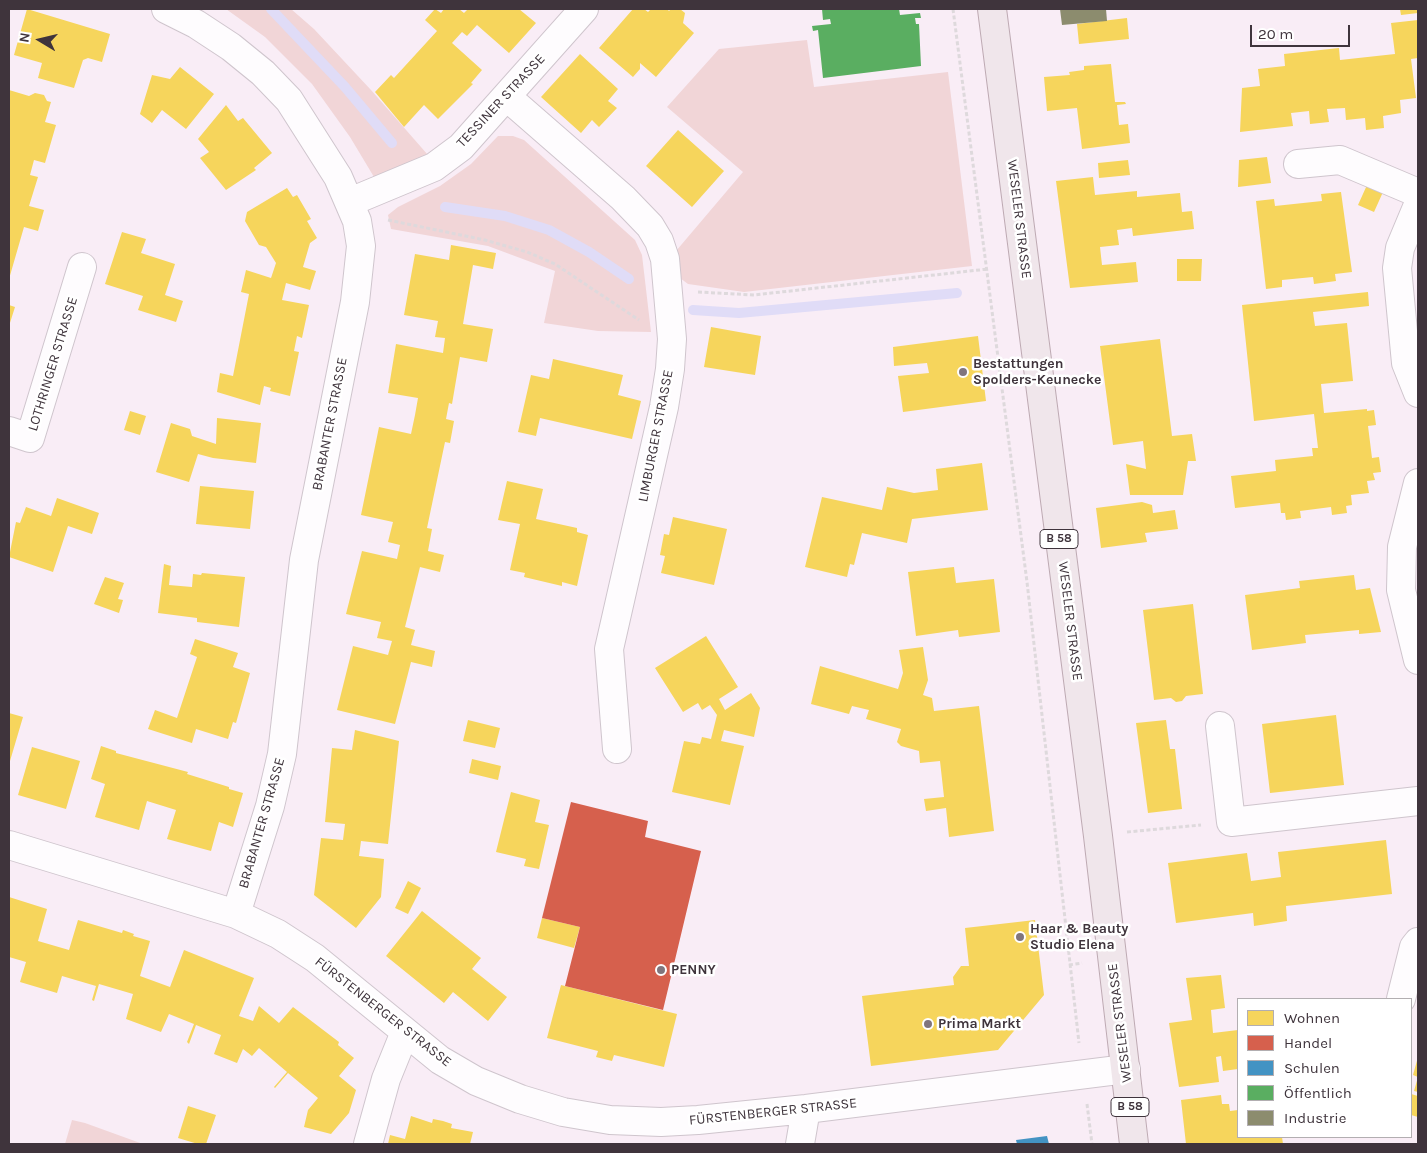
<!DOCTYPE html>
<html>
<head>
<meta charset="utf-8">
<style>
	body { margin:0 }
	#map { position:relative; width:1427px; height:1153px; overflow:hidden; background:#f9edf6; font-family:Karla,sans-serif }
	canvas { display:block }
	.frame { position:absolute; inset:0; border:10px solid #3f343c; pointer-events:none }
	.legend { position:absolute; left:1237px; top:998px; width:175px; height:140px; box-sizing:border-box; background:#fff; border:1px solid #b2aeb1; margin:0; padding:6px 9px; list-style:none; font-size:15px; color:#3f343c }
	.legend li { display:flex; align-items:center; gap:10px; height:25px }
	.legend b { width:25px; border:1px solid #b2aeb1 }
	.north { position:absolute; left:15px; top:15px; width:50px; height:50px; -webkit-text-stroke:4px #fff; paint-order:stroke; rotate:279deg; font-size:14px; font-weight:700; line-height:20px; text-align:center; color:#3f343c }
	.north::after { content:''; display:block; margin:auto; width:18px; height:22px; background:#3f343c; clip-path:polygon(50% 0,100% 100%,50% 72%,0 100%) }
	.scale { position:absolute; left:1250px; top:25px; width:100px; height:22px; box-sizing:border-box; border:2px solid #3f343c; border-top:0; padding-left:6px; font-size:15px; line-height:18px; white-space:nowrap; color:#3f343c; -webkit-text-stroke:4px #fff; paint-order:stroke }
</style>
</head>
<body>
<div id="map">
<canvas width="1427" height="1153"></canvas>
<div class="frame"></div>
<ul class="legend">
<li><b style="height:14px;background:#f6d55c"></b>Wohnen</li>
<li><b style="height:14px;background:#d6604d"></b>Handel</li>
<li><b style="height:14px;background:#4393c3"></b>Schulen</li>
<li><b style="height:14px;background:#5aae61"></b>Öffentlich</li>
<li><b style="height:14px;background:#8c8c6e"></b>Industrie</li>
</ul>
<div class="north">N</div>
<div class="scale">20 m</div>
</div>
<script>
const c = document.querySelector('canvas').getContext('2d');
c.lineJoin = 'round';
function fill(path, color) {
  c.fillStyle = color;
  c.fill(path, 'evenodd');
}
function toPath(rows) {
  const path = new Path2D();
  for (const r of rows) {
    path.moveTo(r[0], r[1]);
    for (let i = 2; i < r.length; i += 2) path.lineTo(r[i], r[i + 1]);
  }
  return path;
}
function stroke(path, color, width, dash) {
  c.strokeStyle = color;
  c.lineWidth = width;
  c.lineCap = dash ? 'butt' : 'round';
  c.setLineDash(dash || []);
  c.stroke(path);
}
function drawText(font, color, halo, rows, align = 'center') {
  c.font = font + ' Karla,sans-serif';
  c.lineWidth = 5;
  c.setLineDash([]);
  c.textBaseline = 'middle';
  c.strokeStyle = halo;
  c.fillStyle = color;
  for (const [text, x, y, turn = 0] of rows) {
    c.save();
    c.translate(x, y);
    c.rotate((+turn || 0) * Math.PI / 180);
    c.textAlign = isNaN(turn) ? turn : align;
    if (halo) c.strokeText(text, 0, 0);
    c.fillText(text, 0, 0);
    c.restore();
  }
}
const green = toPath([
	[226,9,291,9,314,29,371,90,428,155,390,174,374,177,350,137,312,84,265,37],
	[807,40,814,87,948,72,972,266,744,292,688,284,680,278,676,251,743,172,667,107,719,49],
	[498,136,513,136,524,140,635,240,642,255,651,332,598,331,544,323,555,271,488,246,391,229,388,215,398,207,440,186,471,164],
	[72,1120,85,1123,143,1144,65,1144]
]);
const homes = toPath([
	[27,9,110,34,102,62,88,58,83,60,74,88,38,78,42,63,14,55],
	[435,9,441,13,444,9,459,9,464,13,468,9,519,9,536,23,509,53,477,25,467,36,462,32,452,43,482,70,471,83,473,84,438,119,424,105,404,127,375,92,391,75,394,78,437,31,425,20],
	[633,9,644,9,648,12,651,9,667,9,669,11,671,9,680,9,685,13,683,23,694,33,656,77,640,63,640,69,633,77,599,48],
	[1400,9,1418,9,1418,13,1401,15],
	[1127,18,1129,39,1079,44,1077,24],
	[1418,20,1418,58,1411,59,1416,98,1400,100,1401,113,1383,116,1384,128,1366,130,1365,118,1346,120,1345,108,1327,109,1329,122,1310,124,1309,111,1291,113,1293,126,1240,132,1242,88,1260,86,1258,69,1285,66,1284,54,1339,48,1340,60,1395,54,1391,23],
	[580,54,618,89,608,101,617,108,599,127,592,120,581,133,541,97],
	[1111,64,1115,102,1125,102,1126,104,1117,105,1119,125,1128,124,1130,143,1082,149,1077,108,1047,111,1044,77,1070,75,1069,72,1084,70,1084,66],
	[180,67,214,94,186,129,162,110,152,123,140,114,152,75,170,79],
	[9,90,29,96,35,93,44,95,47,101,51,102,45,122,56,125,45,163,34,160,30,175,38,177,29,206,44,210,38,231,24,227,9,279],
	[226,105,238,121,243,118,272,153,254,168,256,170,226,190,200,158,209,152,198,139],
	[678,130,724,171,692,207,646,166],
	[1267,157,1271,183,1238,187,1239,160],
	[1128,160,1130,175,1099,178,1098,163],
	[1093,177,1095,195,1137,191,1137,197,1180,193,1182,212,1192,211,1194,229,1133,236,1132,228,1117,230,1119,245,1100,247,1102,265,1136,262,1138,282,1070,288,1056,181],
	[1367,185,1383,192,1374,212,1358,205],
	[287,188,293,197,297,195,311,219,307,221,317,238,310,243,303,267,316,271,310,290,286,283,282,300,309,305,302,338,297,336,294,351,299,352,290,396,270,391,271,388,264,386,260,405,217,392,220,373,233,376,249,294,241,292,246,270,271,278,276,263,266,247,259,245,245,221,247,212],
	[1341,192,1352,272,1335,274,1336,281,1314,284,1313,277,1282,280,1282,287,1266,289,1256,201,1274,199,1275,206,1322,201,1321,194],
	[122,232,146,239,141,253,175,264,165,295,183,301,176,322,138,310,143,296,105,284],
	[451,245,496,253,493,269,473,265,463,324,493,329,487,362,460,357,452,404,449,403,446,419,454,421,450,443,445,442,427,528,432,529,428,551,444,555,440,572,420,567,405,627,415,630,411,645,435,651,432,667,411,662,395,724,337,710,353,646,388,655,392,641,377,638,381,622,346,614,362,551,397,559,400,545,388,542,393,522,361,515,379,427,411,434,415,415,418,398,388,393,396,344,443,353,445,338,435,337,438,321,404,315,415,254,449,260],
	[1177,259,1202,259,1201,281,1177,281],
	[1368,292,1369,306,1313,312,1315,326,1347,323,1353,381,1321,384,1324,413,1367,409,1367,411,1374,410,1376,425,1368,426,1372,458,1379,457,1381,472,1373,473,1375,480,1367,481,1369,493,1351,495,1352,505,1346,506,1347,513,1332,515,1331,507,1300,511,1301,518,1286,520,1285,513,1281,513,1280,503,1235,508,1231,476,1276,471,1275,460,1313,456,1312,448,1318,448,1314,414,1254,421,1242,305],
	[9,305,15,307,9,326],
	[711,327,761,336,755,375,704,367],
	[978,336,986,401,903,412,898,376,929,373,927,363,894,366,893,347],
	[1160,339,1172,436,1192,434,1196,461,1188,461,1183,495,1130,495,1126,464,1146,469,1143,441,1113,445,1100,346],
	[553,359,623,375,618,395,641,401,632,439,540,418,536,436,518,432,531,375,549,379],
	[130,411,146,416,140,435,124,430],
	[217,418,261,423,256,463,213,458,198,454,189,482,156,472,171,423,190,429,192,436,216,444],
	[982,463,988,510,912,519,907,543,862,533,854,565,850,564,847,577,805,567,822,497,882,510,887,487,914,493,938,490,936,469],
	[507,481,543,489,536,519,577,528,577,532,588,535,577,586,562,582,562,586,524,577,525,573,510,570,520,524,498,520],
	[200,486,254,491,250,529,196,524],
	[57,498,99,513,92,534,68,526,53,572,9,557,16,522,20,523,26,507,51,516],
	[1142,502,1152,505,1153,513,1175,510,1178,529,1145,533,1147,542,1101,548,1096,508],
	[673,517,727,529,714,585,661,573,665,556,660,555,664,534,669,535],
	[164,564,171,566,169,585,192,587,193,574,201,575,202,573,245,577,239,627,197,622,197,618,158,613],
	[954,567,956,583,994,579,1000,632,959,637,958,630,916,636,908,572],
	[1354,575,1356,590,1370,588,1381,632,1359,634,1359,630,1305,635,1306,643,1252,650,1245,595,1300,588,1299,581],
	[105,577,124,583,118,599,123,600,119,613,94,604],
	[1193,604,1203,694,1186,696,1182,701,1176,702,1171,698,1154,700,1143,610],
	[706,636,738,687,719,699,725,710,751,693,760,708,754,737,724,730,721,741,744,746,730,805,672,792,684,741,700,744,702,737,711,739,717,715,710,705,702,710,698,703,683,712,655,668],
	[195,639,238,653,233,667,250,673,236,723,233,722,228,739,196,729,192,743,148,729,155,710,177,718,197,657,190,654],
	[923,647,928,680,923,695,932,698,934,711,979,706,994,831,949,837,946,808,926,811,924,799,944,797,940,761,920,763,919,751,901,746,897,742,901,729,866,719,869,710,852,706,849,714,811,704,820,666,898,689,903,673,899,650],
	[9,713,23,717,10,761,9,760],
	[1336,715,1344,785,1270,793,1262,724],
	[468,720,500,728,495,748,463,741],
	[1166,720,1170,749,1175,749,1182,809,1148,813,1136,723],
	[355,730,399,741,388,844,361,841,359,856,384,859,381,897,356,928,314,895,321,838,343,840,345,824,325,822,332,748,352,750],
	[101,746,116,751,116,753,188,772,187,774,229,787,229,789,243,793,233,827,219,822,211,851,167,839,176,810,147,801,139,830,95,817,105,784,91,779],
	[32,747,80,761,66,809,18,795],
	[472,759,501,766,498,780,469,773],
	[511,792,540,800,535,822,549,825,539,869,524,866,526,859,496,852],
	[1386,840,1392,894,1286,906,1287,921,1254,926,1253,913,1176,923,1168,863,1247,853,1251,881,1281,877,1278,852],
	[408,881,421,888,408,914,395,908],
	[9,897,47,909,38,941,69,950,78,920,122,933,123,930,134,934,133,936,150,941,140,976,170,987,184,950,254,978,239,1016,253,1021,259,1006,279,1023,293,1007,339,1042,338,1045,354,1058,339,1076,356,1090,349,1113,331,1134,304,1127,308,1110,318,1098,288,1073,275,1088,274,1087,287,1072,259,1048,252,1056,243,1049,237,1063,214,1054,221,1035,196,1025,189,1044,187,1042,194,1024,169,1014,161,1032,126,1019,133,994,99,984,94,1001,92,1000,96,986,62,976,57,993,20,982,26,962,9,957],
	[422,911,481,958,472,969,507,997,488,1021,453,992,444,1003,386,956],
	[542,918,580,927,574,948,537,938],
	[1035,920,1044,995,998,1050,871,1066,862,996,954,985,953,977,961,966,969,966,965,928],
	[1221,975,1225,1008,1211,1010,1213,1033,1238,1030,1238,1069,1223,1071,1221,1056,1216,1057,1219,1082,1179,1087,1169,1023,1192,1020,1186,978],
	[561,985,677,1014,664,1067,614,1055,612,1061,596,1057,598,1051,547,1038],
	[1418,1057,1418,1092,1414,1091,1418,1077,1413,1075],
	[1411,1094,1418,1096,1418,1117,1411,1115],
	[1221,1095,1222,1104,1229,1104,1230,1111,1238,1110,1238,1137,1282,1137,1283,1144,1186,1144,1181,1100],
	[188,1106,216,1115,206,1144,198,1144,178,1138],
	[411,1116,432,1123,433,1119,443,1121,452,1124,451,1128,473,1132,470,1144,388,1144,390,1135,405,1139]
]);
const shops = toPath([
	[571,802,648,821,645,837,701,851,663,1010,565,986,580,927,542,918]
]);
const schools = toPath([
	[1047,1136,1049,1144,1017,1144,1016,1140]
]);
const public = toPath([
	[822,9,899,9,900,15,920,13,921,18,915,18,916,24,919,24,921,66,823,78,818,30,813,31,812,26,831,24,830,19,823,20]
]);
const industry = toPath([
	[1060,9,1106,9,1107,21,1062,25]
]);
const stream = toPath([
	[271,9,345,87,392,143],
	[445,207,505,216,549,230,589,252,629,279],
	[693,310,739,313,957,293]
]);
const path = toPath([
	[953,9,1027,582,1079,1043],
	[388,220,485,240,527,252,555,264,639,320],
	[698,292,754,295,988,269],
	[1127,832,1201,825],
	[1069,965,1082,963],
	[1087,1104,1092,1144]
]);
const minor = toPath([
	[166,9,196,24,231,47,263,73,289,100,338,177,357,221,361,246,355,302,304,560,282,754,270,806,236,914],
	[507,97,623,198,650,226,659,241,665,259,672,339,670,369,664,407,609,649,617,749],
	[1298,164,1340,160,1418,193],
	[350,202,434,167,461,147,584,9],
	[1418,205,1400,248,1397,268,1406,363,1418,393],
	[9,431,30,438,82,267],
	[1418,483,1402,547,1401,590,1418,660],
	[1220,726,1231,822,1418,801],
	[9,845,236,914,278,934,315,958,440,1060,476,1081,520,1099,563,1112,610,1120,661,1122,698,1120,806,1109,1126,1069],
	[1401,999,1414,947,1418,942],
	[368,1144,386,1079,405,1032],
	[800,1144,806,1109]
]);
const primary = toPath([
	[992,9,1098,836,1134,1144]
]);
const markers = [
	[963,372,5,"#80757d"],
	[1020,937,5,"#80757d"],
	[661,970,5,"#80757d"],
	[928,1024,5,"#80757d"]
];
const shields = [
	[1059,539,38],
	[1130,1107,38]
];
const shieldNames = [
	["B 58",1059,539],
	["B 58",1130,1107]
];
const streetNames = [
	["TESSINER STRASSE",501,101,-47],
	["WESELER STRASSE",1019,219,83],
	["LOTHRINGER STRASSE",53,364,-73],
	["BRABANTER STRASSE",330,424,-79],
	["LIMBURGER STRASSE",656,436,-79],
	["WESELER STRASSE",1070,621,83],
	["BRABANTER STRASSE",262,823,-74],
	["FÜRSTENBERGER STRASSE",383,1012,38],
	["WESELER STRASSE",1120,1023,-97],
	["FÜRSTENBERGER STRASSE",773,1112,-6]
];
const poiNames = [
	["Bestattungen",973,364],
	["Spolders-Keunecke",973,380],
	["Haar & Beauty",1030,929],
	["Studio Elena",1030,945],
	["PENNY",671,970],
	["Prima Markt",938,1024]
];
fill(green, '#f1d5d7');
fill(homes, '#f6d55c');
fill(shops, '#d6604d');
fill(schools, '#4393c3');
fill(public, '#5aae61');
fill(industry, '#8c8c6e');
stroke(stream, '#e0dcf7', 10);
stroke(minor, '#cfc5cd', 30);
stroke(primary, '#beaab3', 30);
stroke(path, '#ded9dc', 3, [4, 2.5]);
stroke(minor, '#fefcfe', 28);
stroke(primary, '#f0e6eb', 28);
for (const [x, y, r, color] of markers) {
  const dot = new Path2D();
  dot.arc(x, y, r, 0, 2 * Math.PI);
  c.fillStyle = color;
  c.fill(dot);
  stroke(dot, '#fff', 2);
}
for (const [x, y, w] of shields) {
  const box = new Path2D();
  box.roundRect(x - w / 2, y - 9.5, w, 19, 4);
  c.fillStyle = '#fff';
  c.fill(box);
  stroke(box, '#3f343c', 1);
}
drawText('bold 12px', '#3f343c', null, shieldNames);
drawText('14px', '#3f343c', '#fff', streetNames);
drawText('bold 14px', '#3f343c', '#fff', poiNames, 'left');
</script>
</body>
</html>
